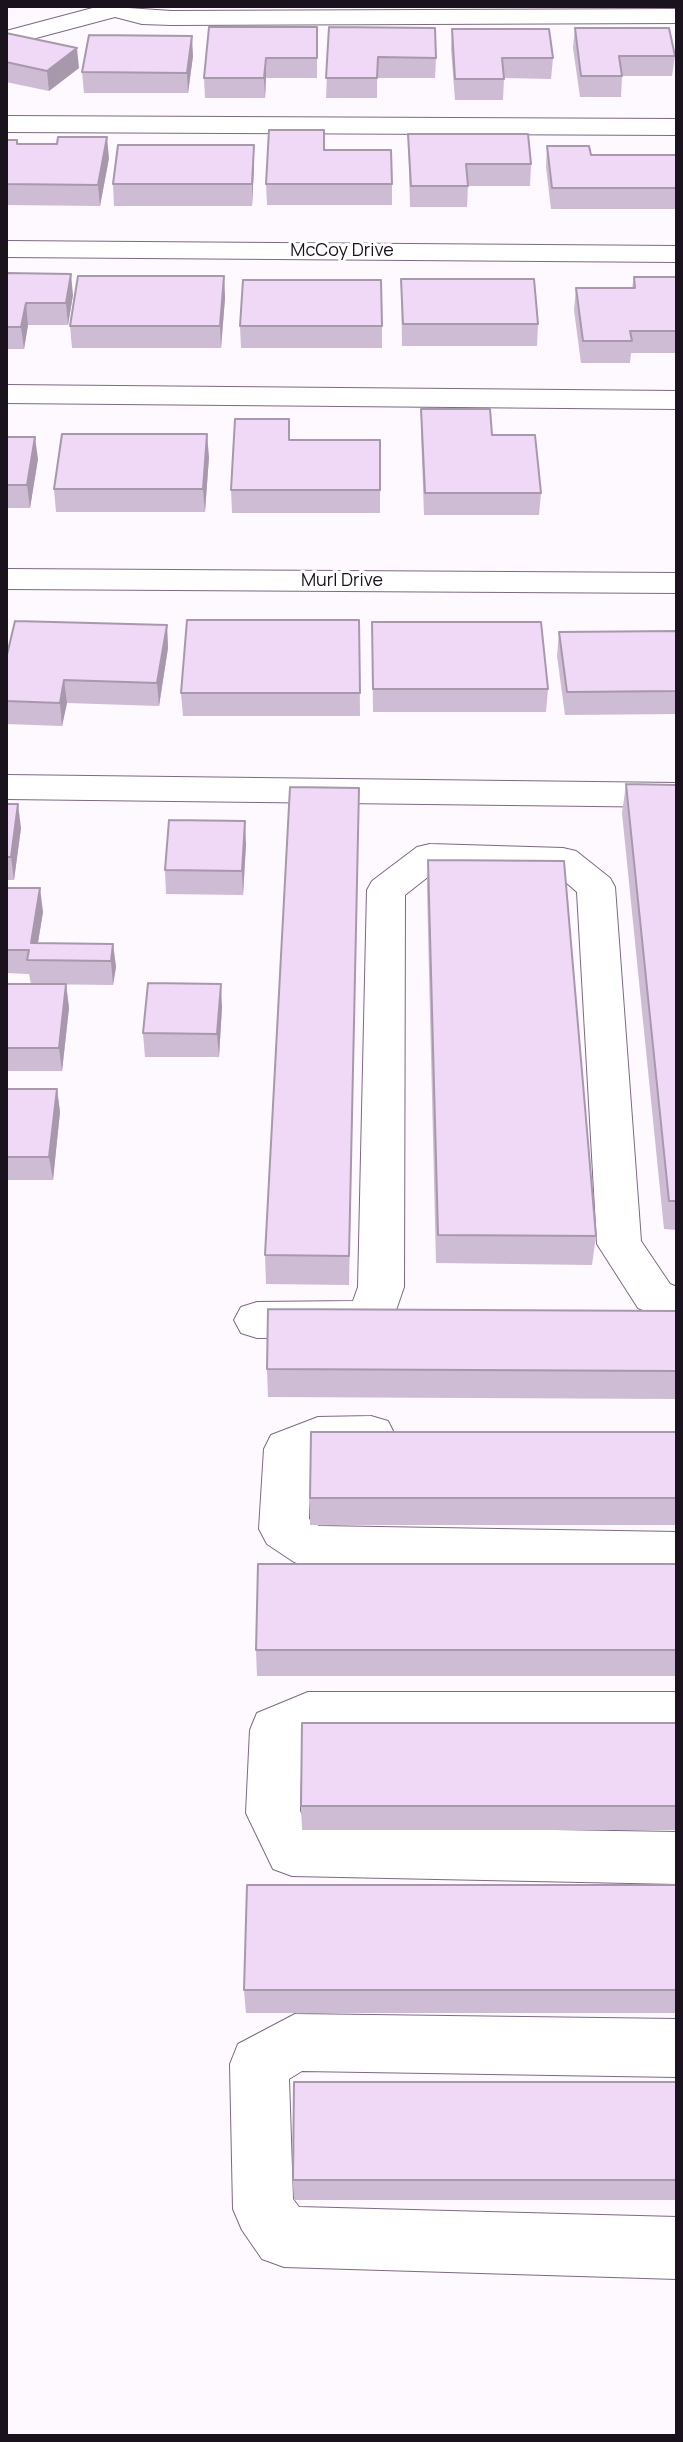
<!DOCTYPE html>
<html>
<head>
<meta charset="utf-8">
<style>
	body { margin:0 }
	#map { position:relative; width:683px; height:2442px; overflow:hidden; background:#fdf9fe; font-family:Manrope,sans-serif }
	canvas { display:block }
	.frame { position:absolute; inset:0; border:8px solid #1a121c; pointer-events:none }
</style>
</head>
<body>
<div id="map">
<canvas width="683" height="2442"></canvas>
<div class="frame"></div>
</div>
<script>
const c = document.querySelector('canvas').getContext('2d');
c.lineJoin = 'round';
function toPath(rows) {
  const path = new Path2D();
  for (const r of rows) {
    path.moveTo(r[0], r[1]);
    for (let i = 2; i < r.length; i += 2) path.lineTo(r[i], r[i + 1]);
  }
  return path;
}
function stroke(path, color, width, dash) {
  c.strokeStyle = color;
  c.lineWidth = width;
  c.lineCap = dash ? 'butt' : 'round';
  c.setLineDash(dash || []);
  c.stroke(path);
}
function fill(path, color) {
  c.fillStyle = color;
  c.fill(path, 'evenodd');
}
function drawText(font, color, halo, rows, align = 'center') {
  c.font = font + ' Manrope,sans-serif';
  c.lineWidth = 6;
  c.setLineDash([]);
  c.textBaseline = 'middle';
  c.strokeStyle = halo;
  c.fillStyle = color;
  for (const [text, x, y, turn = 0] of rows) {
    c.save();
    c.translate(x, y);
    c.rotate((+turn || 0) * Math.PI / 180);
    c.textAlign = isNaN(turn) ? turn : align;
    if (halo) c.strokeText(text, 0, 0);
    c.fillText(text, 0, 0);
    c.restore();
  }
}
const minor = toPath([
	[100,6,171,11,677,9,677,23,171,25,142,24,115,17,6,46,6,31,100,6],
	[6,116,677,119,677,135,6,132,6,116],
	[6,241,677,246,677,262,6,257,6,241],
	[6,385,677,391,677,409,6,403,6,385],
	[6,569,677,573,677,593,6,589,6,569],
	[6,775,677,783,677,807,6,799,6,775],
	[430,844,563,848,576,851,610,878,615,887,641,1241,670,1284,677,1287,677,1325,638,1308,597,1244,577,892,554,872,438,869,405,895,404,1287,393,1319,386,1332,370,1337,257,1338,241,1333,234,1320,241,1307,257,1302,353,1301,358,1287,367,890,372,881,417,847,430,844],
	[371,1416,388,1421,395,1435,388,1449,371,1454,322,1455,311,1460,309,1519,319,1526,677,1532,677,1574,311,1568,294,1562,267,1544,259,1529,264,1449,271,1435,318,1417,371,1416],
	[308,1692,677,1692,677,1738,312,1738,302,1743,300,1811,308,1826,677,1832,677,1884,292,1876,273,1869,246,1813,250,1730,257,1713,308,1692],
	[295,2014,677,2019,677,2077,302,2071,289,2079,293,2199,299,2207,677,2217,677,2279,284,2267,262,2259,242,2230,233,2209,230,2064,238,2044,295,2014]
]);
const wall = toPath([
	[317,27,317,78,266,78,265,98,205,98,204,78],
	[329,27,436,58,435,78,377,78,377,98,326,98],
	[575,28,675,56,672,76,622,76,621,97,580,97,573,48],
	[452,29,553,58,551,79,504,78,503,100,455,100,451,49],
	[6,33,79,68,49,91,6,82],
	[193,56,188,93,84,93,82,72],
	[408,134,531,164,530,186,468,186,467,207,410,207],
	[6,140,17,140,18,144,109,158,100,206,6,205],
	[547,146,591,155,677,155,677,209,551,209,546,167],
	[324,150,392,184,392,205,267,205,266,184],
	[254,166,252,206,114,206,113,184],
	[6,273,73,295,68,325,28,325,24,349,6,349],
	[224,276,225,298,221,348,72,348,70,326],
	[634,277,677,277,677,353,631,353,630,363,581,363,574,310,576,288,632,288],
	[401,279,538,324,537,346,402,346],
	[240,326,382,326,382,348,241,348],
	[421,409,492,435,541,493,539,515,424,515,421,432],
	[6,437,38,459,30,508,6,508],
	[209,457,205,512,56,512,54,489],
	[231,490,380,490,380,513,232,513],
	[359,620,360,716,183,716,181,693],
	[372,622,548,689,546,712,373,712],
	[167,625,168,648,159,706,67,703,62,726,6,724,6,659],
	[677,631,677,714,565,715,557,656,559,632],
	[626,784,677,785,677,1230,664,1229,622,813],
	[359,788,349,1285,266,1284,265,1255],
	[6,804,21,828,14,880,6,880],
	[246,844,243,895,166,894,165,870],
	[428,860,596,1236,592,1265,436,1263,427,889],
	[6,888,43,912,38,943,113,944,116,967,113,985,31,984,29,974,6,973],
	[6,984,66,984,69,1008,62,1071,6,1071],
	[222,1007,219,1057,145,1057,143,1033],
	[6,1089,57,1089,60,1112,53,1180,6,1180],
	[677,1311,677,1399,268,1397,267,1369],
	[677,1432,677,1525,310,1525,310,1498],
	[677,1564,677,1676,257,1676,256,1650],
	[677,1723,677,1830,302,1830,301,1806],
	[677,1885,677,2013,246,2013,244,1990],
	[677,2082,677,2200,294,2200,293,2180]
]);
const shadedWall = toPath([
	[192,36,193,56,188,93,187,73],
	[77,48,79,68,49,91,47,71],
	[266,58,266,78,265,98,264,78],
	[107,137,109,158,100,206,98,185],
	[254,145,254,166,252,206,252,184],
	[71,274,73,295,68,325,66,303],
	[224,276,225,298,221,348,220,326],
	[26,303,28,325,24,349,21,327],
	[207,434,209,457,205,512,203,489],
	[35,437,38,459,30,508,27,485],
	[167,625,168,648,159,706,157,683],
	[64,680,67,703,62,726,60,703],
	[18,804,21,828,14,880,11,857],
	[245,821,246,844,243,895,242,871],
	[40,888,43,912,35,960,31,943],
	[113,944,116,967,113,985,111,961],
	[66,984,69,1008,62,1071,59,1048],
	[221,984,222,1007,219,1057,217,1034],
	[57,1089,60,1112,53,1180,49,1157]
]);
const building = toPath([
	[209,27,317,27,317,58,266,58,264,78,204,78,209,27],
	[329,27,435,28,436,58,378,57,377,78,326,78,329,27],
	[575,28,669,28,675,56,619,56,622,76,581,76,575,28],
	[452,29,549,29,553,58,502,58,504,79,455,79,452,29],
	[6,33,77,48,47,71,6,62,6,33],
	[89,35,192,36,187,73,82,72,89,35],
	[269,130,324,130,324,150,391,150,392,184,266,184,269,130],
	[408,134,528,134,531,164,466,164,468,186,411,186,408,134],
	[58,137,107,137,98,185,6,184,6,140,17,140,17,144,57,144,58,137],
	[118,145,254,145,252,184,113,184,118,145],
	[547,146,589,146,591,155,677,155,677,188,552,188,547,146],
	[6,273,71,274,66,303,26,303,21,327,6,327,6,273],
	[78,276,224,276,220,326,70,326,78,276],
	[634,277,677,277,677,331,630,331,632,341,583,341,576,288,635,288,634,277],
	[401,279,534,279,538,324,403,324,401,279],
	[243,280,381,280,382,326,240,326,243,280],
	[421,409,490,409,492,435,535,435,541,493,425,493,421,409],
	[235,419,289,419,289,440,380,440,380,490,231,490,235,419],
	[62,434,207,434,203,489,54,489,62,434],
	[6,437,35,437,27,485,6,485,6,437],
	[187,620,359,620,360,693,181,693,187,620],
	[15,621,167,625,157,683,64,680,60,703,6,701,6,659,15,621],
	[372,622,541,622,548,689,373,689,372,622],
	[677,631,677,691,567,692,559,632,677,631],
	[626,784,677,785,677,1201,669,1201,626,784],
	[290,787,359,788,349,1256,265,1255,290,787],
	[6,804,18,804,11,857,6,857,6,804],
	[169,820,245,821,242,871,165,870,169,820],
	[428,860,564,861,596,1236,438,1235,428,860],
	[6,888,40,888,31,943,113,944,111,961,27,960,29,950,6,950,6,888],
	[148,983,221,984,217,1034,143,1033,148,983],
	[6,984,66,984,59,1048,6,1048,6,984],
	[6,1089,57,1089,49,1157,6,1157,6,1089],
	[268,1309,677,1311,677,1371,267,1369,268,1309],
	[311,1432,677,1432,677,1498,310,1498,311,1432],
	[258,1564,677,1564,677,1650,256,1650,258,1564],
	[302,1723,677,1723,677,1806,301,1806,302,1723],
	[247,1885,677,1885,677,1990,244,1990,247,1885],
	[294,2082,677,2082,677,2180,293,2180,294,2082]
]);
const farStreetnames = [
	["McCoy Drive",342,251],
	["Murl Drive",342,581]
];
stroke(minor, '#7d6983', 2);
fill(minor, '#fff');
fill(wall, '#cebbd4');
fill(shadedWall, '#a798ac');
fill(building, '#efd9f6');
stroke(building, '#a798ac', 2);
drawText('18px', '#1a121c', '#fff', farStreetnames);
</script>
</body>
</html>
